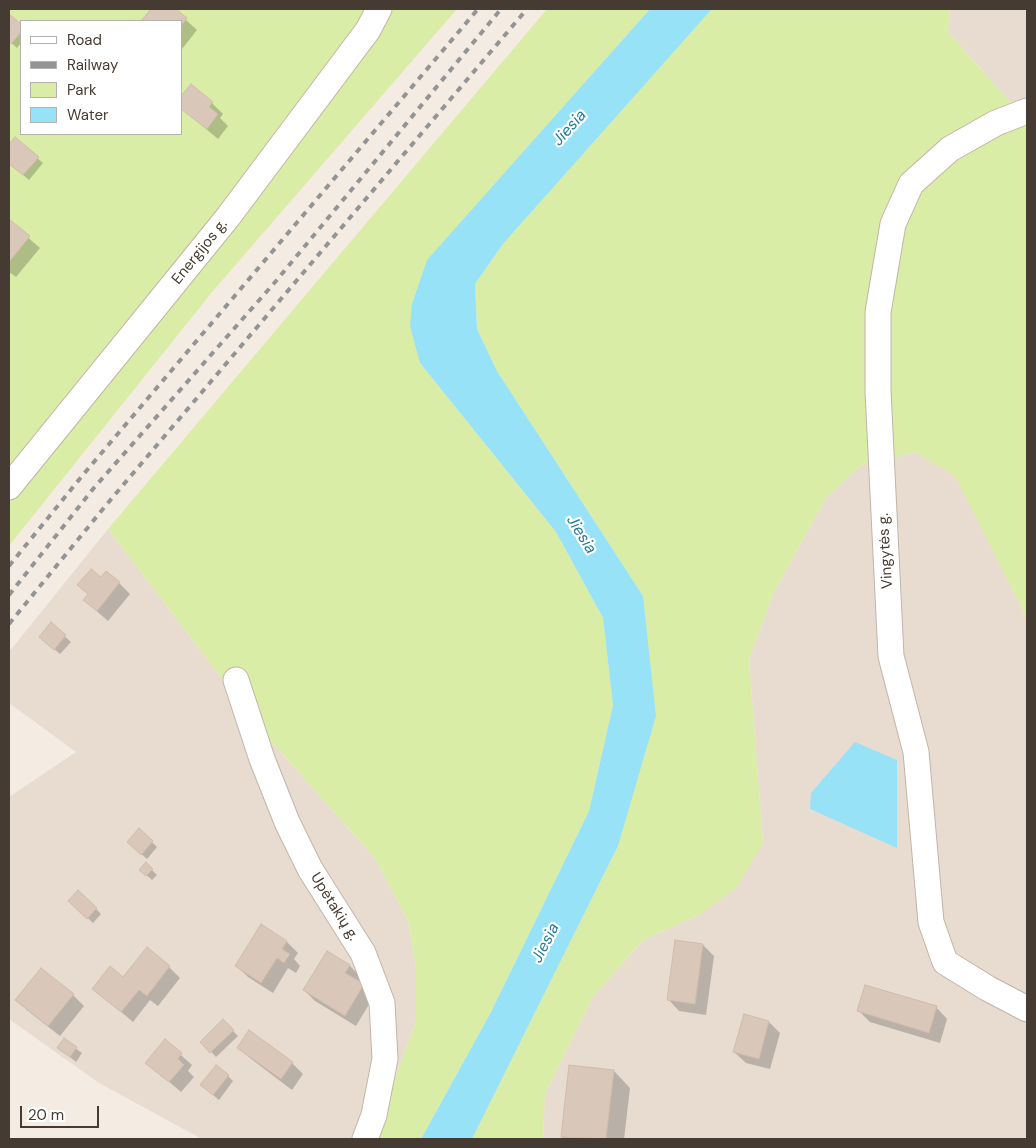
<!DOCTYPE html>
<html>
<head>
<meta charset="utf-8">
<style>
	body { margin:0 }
	#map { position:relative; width:1036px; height:1148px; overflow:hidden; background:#f4ece3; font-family:"DM Sans",sans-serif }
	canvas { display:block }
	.frame { position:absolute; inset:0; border:10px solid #463b33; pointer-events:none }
	.legend { position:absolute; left:20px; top:20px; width:162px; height:115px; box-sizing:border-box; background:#fff; border:1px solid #b5b1ad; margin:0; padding:6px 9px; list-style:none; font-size:15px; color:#463b33 }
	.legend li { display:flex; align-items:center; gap:10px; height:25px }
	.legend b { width:25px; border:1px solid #b5b1ad }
	.scale { position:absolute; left:20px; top:1106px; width:79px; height:22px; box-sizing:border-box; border:2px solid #463b33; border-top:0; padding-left:6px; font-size:15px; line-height:18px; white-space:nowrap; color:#463b33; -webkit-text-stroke:4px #fff; paint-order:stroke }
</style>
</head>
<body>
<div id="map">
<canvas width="1036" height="1148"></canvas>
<div class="frame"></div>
<ul class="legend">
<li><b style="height:6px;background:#fff"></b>Road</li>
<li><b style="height:6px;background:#949494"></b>Railway</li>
<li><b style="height:14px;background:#daeda7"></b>Park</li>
<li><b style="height:14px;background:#98e2f8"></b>Water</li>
</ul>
<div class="scale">20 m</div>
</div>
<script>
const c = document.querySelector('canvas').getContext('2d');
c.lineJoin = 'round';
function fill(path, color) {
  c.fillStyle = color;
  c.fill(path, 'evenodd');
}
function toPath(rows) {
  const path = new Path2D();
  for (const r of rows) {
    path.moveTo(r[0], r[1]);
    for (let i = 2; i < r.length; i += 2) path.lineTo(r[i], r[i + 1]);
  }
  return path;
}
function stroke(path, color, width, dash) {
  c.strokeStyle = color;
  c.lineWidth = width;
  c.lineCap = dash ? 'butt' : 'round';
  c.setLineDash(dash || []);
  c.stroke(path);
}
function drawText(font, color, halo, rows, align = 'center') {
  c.font = font + ' "DM Sans",sans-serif';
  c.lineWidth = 4.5;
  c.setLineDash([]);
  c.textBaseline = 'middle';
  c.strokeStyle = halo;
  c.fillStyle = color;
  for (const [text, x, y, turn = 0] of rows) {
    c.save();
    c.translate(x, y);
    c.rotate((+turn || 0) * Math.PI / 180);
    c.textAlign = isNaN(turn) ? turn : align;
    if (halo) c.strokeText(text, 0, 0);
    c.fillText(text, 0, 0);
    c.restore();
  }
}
const residential = toPath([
	[950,9,1027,9,1027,121,948,32],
	[915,452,956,476,1027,619,1027,1139,543,1139,545,1094,592,998,643,940,701,914,763,843,749,659,774,592,826,498,860,466],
	[108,529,262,731,374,857,408,920,416,969,416,1022,372,1139,202,1139,99,1083,9,1019,9,797,76,752,9,703,9,652]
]);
const green = toPath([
	[9,9,457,9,213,291,9,546],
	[21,21,181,21,181,134,21,134],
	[547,9,650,9,428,260,412,304,420,363,556,532,603,618,613,705,589,811,491,1012,421,1139,372,1139,416,1022,416,969,408,920,374,857,262,731,108,529],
	[712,9,950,9,948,32,1027,121,1027,619,955,476,915,452,860,466,826,498,774,592,749,659,763,843,737,887,701,914,643,940,592,998,545,1094,543,1139,472,1139,618,846,643,596,497,371,477,329,475,284,503,244]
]);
const water = toPath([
	[650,9,712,9,503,244,475,284,477,329,497,371,643,596,656,716,618,846,472,1139,421,1139,491,1012,589,811,613,705,603,618,556,532,420,363,410,326,412,304,427,260],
	[855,742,897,760,897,848,810,809,811,793]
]);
const shadow = toPath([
	[153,9,174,9,197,30,182,49,181,21,142,21],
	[9,16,21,26,21,43,17,48,9,41],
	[212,103,223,114,220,118,228,126,218,139,181,108],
	[15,139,43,163,29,180,9,163,9,146],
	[9,221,40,248,16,277,9,272],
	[101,579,119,583,130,594,108,621,84,600],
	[51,624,71,642,60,654,46,642],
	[139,830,157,847,147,859,134,847],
	[146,864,157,875,152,880,141,870],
	[75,906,96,909,101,914,93,923],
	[262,926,287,942,298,953,294,959,300,966,296,973,288,968,273,993,248,977,237,966],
	[703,945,714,956,706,1015,679,1011,668,999],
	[327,953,350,966,361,977,358,982,374,996,356,1026,315,1001,304,990],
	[169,967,180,978,158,1006,150,1000,133,1022,93,988,123,978],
	[73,995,84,1006,60,1036,28,1011,17,1000],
	[936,1007,947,1019,940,1043,870,1022,859,1011],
	[223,1021,238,1036,216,1057,202,1042],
	[769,1022,780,1033,770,1069,746,1063,734,1052],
	[250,1032,292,1063,303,1074,292,1090,250,1058,239,1047],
	[64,1040,82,1053,76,1062,59,1048],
	[165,1041,192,1065,188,1071,194,1077,181,1092,147,1063],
	[614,1071,630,1088,624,1139,565,1139,562,1137],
	[228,1076,233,1081,219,1100,201,1085]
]);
const building = toPath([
	[151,9,176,9,187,18,181,26,181,21,141,21,151,9],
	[9,14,21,24,21,32,11,44,9,42,9,14],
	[191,84,213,102,209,107,218,114,207,129,181,109,181,96,191,84],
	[15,137,39,157,23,175,9,164,9,144,15,137],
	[9,219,30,236,9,262,9,219],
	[91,569,101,577,106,571,120,582,97,611,83,600,88,594,77,585,91,569],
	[51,622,66,635,54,650,39,637,51,622],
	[139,828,153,841,141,855,127,842,139,828],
	[146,862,153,869,146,876,139,870,146,862],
	[78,890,97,908,87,919,68,901,78,890],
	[261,924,287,941,282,949,290,954,284,963,277,958,261,983,235,966,261,924],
	[675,940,703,944,695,1004,667,1000,675,940],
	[147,947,170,966,147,996,139,990,121,1012,92,989,110,966,123,977,147,947],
	[327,951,350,965,345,973,364,984,345,1016,303,990,327,951],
	[41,968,74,994,48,1026,15,1000,41,968],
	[865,985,937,1006,929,1033,857,1011,865,985],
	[744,1014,769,1021,759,1059,733,1052,744,1014],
	[223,1019,234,1030,210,1053,200,1042,223,1019],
	[249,1030,293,1062,281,1079,237,1048,249,1030],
	[64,1038,77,1047,70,1057,57,1048,64,1038],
	[165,1039,182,1053,178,1059,184,1065,169,1082,145,1063,165,1039],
	[216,1065,229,1075,213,1095,200,1085,216,1065],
	[569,1065,614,1070,606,1139,561,1137,569,1065]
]);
const street = toPath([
	[1027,111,996,123,950,149,911,184,893,224,878,312,878,391,891,656,916,752,931,922,945,962,987,988,1027,1009],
	[9,487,228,217,368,30,379,9],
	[236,680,262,759,287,822,310,869,363,953,382,1003,385,1059,374,1115,365,1139]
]);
const rail = toPath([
	[9,566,82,476,478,9],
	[9,595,93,489,276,281,501,9],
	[9,624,107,504,527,9]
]);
const streetNames = [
	["Energijos g.",200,252,-51],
	["Vingytės g.",886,551,-93],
	["Upėtakių g.",334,907,58]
];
const waterNames = [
	["Jiesia",570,128,-48],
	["Jiesia",581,535,58],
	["Jiesia",546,943,-63]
];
fill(residential, '#e8dcd1');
fill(green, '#daeda7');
fill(water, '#98e2f8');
fill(shadow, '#0003');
fill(building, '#d9c8ba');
stroke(building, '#d2bbaa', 1);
stroke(street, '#c3b4a8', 27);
stroke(street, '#fff', 25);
stroke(rail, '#949494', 4, [6, 6]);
drawText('15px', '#463b33', '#fff', streetNames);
drawText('italic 16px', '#1e7c9a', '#fff', waterNames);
</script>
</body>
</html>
